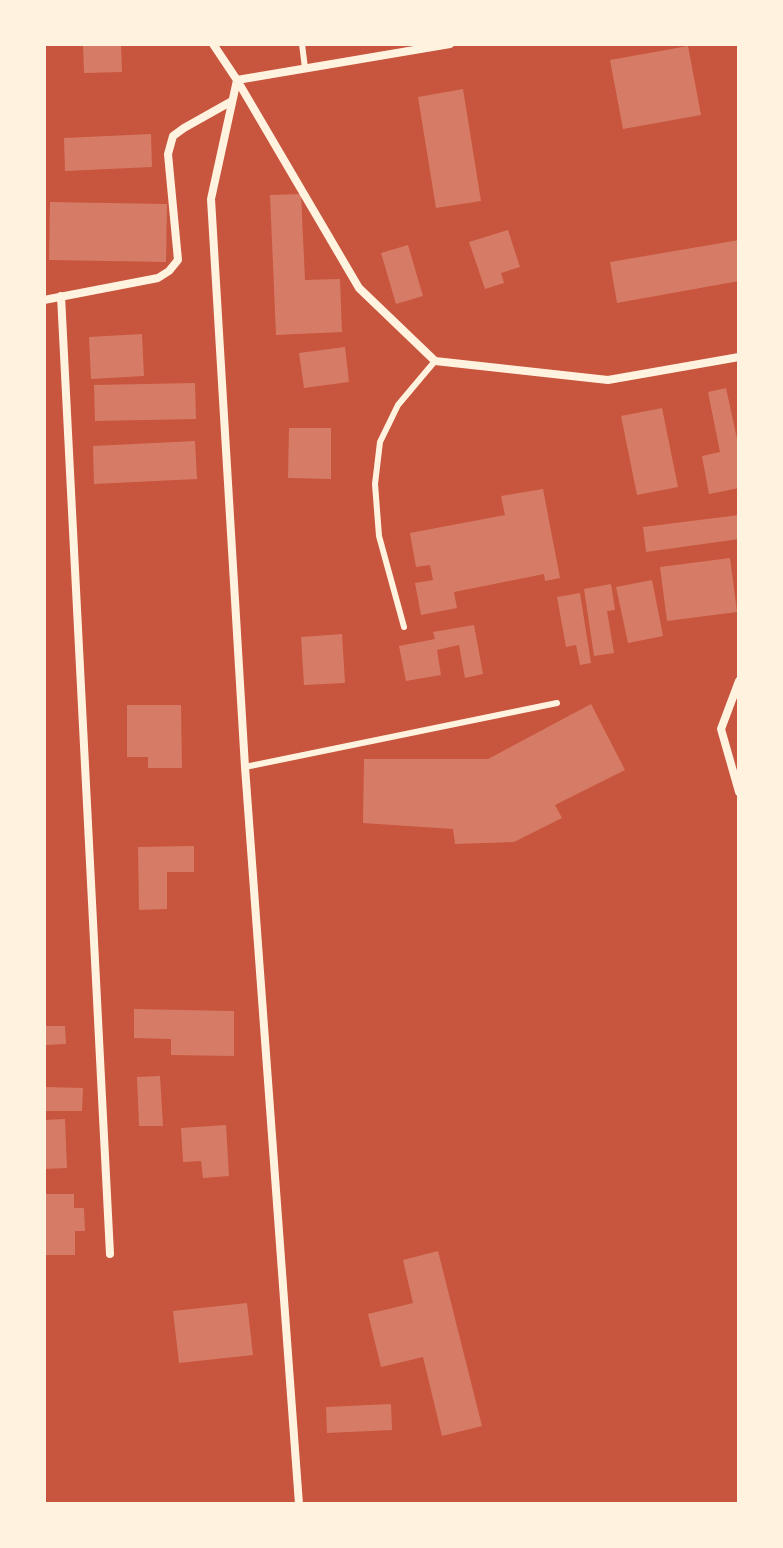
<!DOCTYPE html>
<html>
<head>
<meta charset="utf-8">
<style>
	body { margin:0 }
	#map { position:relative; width:783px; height:1548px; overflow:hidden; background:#c8553d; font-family:"Playfair Display",serif }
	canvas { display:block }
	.frame { position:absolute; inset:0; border:46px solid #fff3e0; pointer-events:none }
</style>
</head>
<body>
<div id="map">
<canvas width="783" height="1548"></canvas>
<div class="frame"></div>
</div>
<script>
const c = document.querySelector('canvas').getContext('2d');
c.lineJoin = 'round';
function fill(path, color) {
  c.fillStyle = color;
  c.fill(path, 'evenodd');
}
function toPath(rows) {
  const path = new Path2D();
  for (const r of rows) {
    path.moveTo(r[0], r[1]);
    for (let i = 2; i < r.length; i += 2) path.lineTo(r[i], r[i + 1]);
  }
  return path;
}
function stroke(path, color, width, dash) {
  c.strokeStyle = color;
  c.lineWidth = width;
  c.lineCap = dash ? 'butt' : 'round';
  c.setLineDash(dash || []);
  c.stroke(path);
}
const building = toPath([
	[83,44,121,44,122,72,84,73],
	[688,46,701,115,623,129,610,60],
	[463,89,481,201,436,208,418,97],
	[151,134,152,167,65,171,64,138],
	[301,194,305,280,340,279,342,332,276,335,270,195],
	[50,202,167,204,166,262,49,260],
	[508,230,520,267,501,273,504,283,485,289,469,242],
	[739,240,739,281,617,303,610,262],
	[408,245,423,296,396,304,381,253],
	[142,334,144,376,91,379,89,337],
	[345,347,349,382,304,388,299,353],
	[195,383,196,419,95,421,94,385],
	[726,388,739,448,739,488,709,494,702,456,720,452,708,392],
	[662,408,678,487,637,495,621,416],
	[289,428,331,428,331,479,288,478],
	[195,441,197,479,94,484,93,446],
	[543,489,560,578,545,581,544,574,454,592,457,608,421,615,415,583,433,580,430,565,416,567,410,533,505,515,501,496],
	[739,515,739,539,646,552,643,527],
	[730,558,737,612,667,621,660,567],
	[652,580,663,636,628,643,616,587],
	[611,584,615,610,607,611,614,653,594,656,584,589],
	[580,593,591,663,580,665,576,645,566,647,557,597],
	[474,625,483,674,465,678,459,645,437,650,441,675,406,681,399,646,435,639,433,632],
	[342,634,345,683,304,685,301,637],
	[591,704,625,770,555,805,562,818,514,842,455,844,453,829,363,823,364,759,488,759],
	[127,705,181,705,182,768,148,768,148,757,127,757],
	[194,846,194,872,167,872,167,909,139,910,138,847],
	[134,1009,234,1011,234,1056,171,1055,171,1039,134,1038],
	[44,1026,65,1026,66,1044,44,1045],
	[160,1076,163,1126,139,1126,137,1077],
	[44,1087,83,1088,82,1111,44,1111],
	[65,1119,67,1168,44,1169,44,1120],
	[226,1125,229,1176,203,1178,201,1161,183,1162,181,1128],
	[44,1194,74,1194,74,1208,84,1208,85,1231,75,1231,75,1255,44,1255],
	[438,1251,482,1426,442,1436,423,1357,381,1367,368,1314,413,1303,403,1260],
	[247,1303,253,1355,179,1363,173,1311],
	[391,1404,392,1430,327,1433,326,1407]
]);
const service = toPath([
	[302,44,305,68],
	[404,627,379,536,375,484,380,442,398,405,435,361],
	[245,767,557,703]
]);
const minor = toPath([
	[213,44,237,80,359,288,435,361,608,380,739,357],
	[237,80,211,199,245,767,299,1504],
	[237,80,450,44],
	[61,296,110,1254],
	[44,300,158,278,169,271,178,260,168,154,173,136,184,128,232,101],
	[739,681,721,729,739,792]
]);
fill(building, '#d67c66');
stroke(service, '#fff3e0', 6);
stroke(minor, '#fff3e0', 8);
</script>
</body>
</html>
